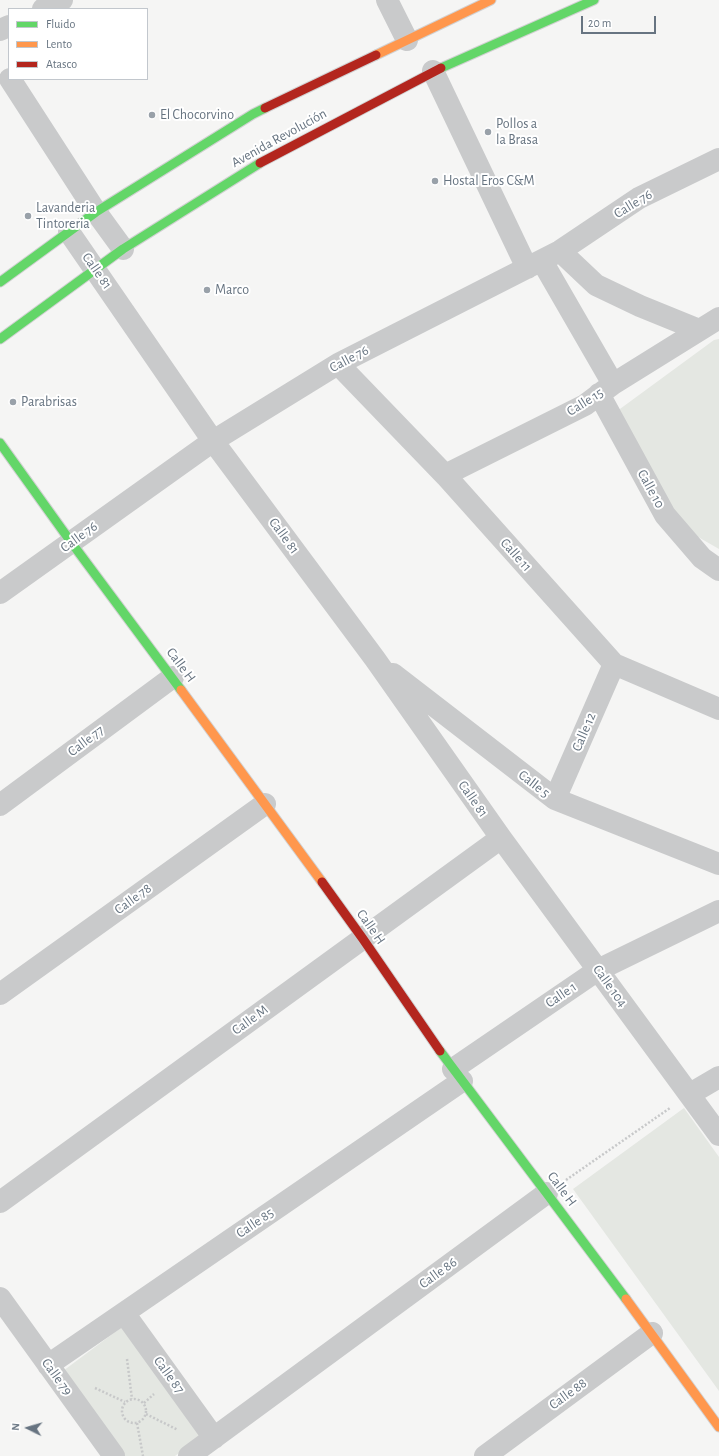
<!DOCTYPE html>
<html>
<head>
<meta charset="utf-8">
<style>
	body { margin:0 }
	#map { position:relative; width:719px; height:1456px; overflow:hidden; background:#f5f5f4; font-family:"Alegreya Sans",sans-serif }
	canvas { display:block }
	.legend { position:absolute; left:8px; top:8px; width:140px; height:72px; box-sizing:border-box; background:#fff; border:1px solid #c2c7cd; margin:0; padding:5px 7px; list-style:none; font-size:12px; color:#677481 }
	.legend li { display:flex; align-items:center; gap:8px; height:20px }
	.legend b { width:20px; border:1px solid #c2c7cd }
	.north { position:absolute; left:8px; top:1408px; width:40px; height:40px; -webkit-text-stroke:3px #fff; paint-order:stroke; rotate:275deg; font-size:11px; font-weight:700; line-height:16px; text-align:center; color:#677481 }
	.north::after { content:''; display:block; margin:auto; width:14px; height:18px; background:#677481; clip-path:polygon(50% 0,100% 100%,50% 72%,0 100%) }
	.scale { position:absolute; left:581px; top:16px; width:75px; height:18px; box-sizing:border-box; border:2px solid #677481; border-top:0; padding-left:5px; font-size:12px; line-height:14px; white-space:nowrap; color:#677481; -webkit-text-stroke:3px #fff; paint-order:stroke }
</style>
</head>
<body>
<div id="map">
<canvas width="719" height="1456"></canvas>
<ul class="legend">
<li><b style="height:5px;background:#63d668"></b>Fluido</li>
<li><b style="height:5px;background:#ff974d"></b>Lento</li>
<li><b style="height:5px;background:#b3261e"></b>Atasco</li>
</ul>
<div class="north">N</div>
<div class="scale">20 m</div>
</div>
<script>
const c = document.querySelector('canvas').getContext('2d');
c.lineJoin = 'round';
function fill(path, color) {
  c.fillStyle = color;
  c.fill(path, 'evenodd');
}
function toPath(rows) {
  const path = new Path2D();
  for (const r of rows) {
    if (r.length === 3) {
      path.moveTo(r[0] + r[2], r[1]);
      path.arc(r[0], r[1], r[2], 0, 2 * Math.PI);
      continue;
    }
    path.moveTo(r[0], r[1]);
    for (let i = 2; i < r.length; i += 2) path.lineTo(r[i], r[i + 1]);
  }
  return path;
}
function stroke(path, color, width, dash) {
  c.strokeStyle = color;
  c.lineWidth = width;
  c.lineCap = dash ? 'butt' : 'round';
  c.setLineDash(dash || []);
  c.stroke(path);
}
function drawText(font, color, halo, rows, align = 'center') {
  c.font = font + ' "Alegreya Sans",sans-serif';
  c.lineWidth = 4;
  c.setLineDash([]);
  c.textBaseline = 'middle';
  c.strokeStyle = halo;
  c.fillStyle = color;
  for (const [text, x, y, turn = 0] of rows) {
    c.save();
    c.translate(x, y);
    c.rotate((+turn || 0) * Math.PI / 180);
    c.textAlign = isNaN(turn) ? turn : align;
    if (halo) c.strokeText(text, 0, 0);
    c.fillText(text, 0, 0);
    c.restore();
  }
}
const green = toPath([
	[719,339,719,549,686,530,609,417,714,340],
	[684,1108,719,1157,719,1391,573,1189],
	[123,1326,204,1435,175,1456,120,1456,59,1374]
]);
const path = toPath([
	[566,1180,670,1108],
	[127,1359,132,1399],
	[95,1388,125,1402],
	[134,1411,12],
	[144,1403,154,1394],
	[146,1414,178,1430],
	[137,1423,143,1456]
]);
const street = toPath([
	[387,0,407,40],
	[43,9,62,0],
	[0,30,9,26],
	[433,71,527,268],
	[10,79,96,212,123,249],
	[69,232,213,441,375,659,501,838,719,1135],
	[560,251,596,285,640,306,699,330],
	[542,261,613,384],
	[338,364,445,475,614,664,719,709],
	[599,394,665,515,702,558,719,570],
	[445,475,585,405,613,384,719,318],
	[0,593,213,441,338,364,560,251,639,198,719,159],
	[393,674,555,799,719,864],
	[555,799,614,664],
	[0,805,173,677],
	[0,994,265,804],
	[453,1069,598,970,719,911],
	[690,1094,719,1077],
	[0,1202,501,838],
	[0,1298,114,1456],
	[124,1313,214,1438],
	[48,1365,462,1081],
	[189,1456,547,1193],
	[485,1456,652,1333]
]);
const fast = toPath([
	[441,68,594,0],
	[0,282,96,212,253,114,265,108],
	[0,339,123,249,260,163],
	[0,443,71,542,181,690],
	[440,1051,626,1299]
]);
const slow = toPath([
	[376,55,491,0],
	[181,690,322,882],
	[626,1299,719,1427]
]);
const jam = toPath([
	[265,108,376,55],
	[260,163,441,68],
	[322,882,363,939,440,1051]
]);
const markers = [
	[152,115,4,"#99a1a9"],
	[488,132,4,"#99a1a9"],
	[435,181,4,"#99a1a9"],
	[28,216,4,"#99a1a9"],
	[207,290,4,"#99a1a9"],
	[13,402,4,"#99a1a9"]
];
const poiNames = [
	["El Chocorvino",160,115],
	["Pollos a",496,124],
	["la Brasa",496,140],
	["Hostal Eros C&M",443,181],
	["Lavanderia",36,208],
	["Tintoreria",36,224],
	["Marco",215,290],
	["Parabrisas",21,402]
];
const streetNames = [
	["Avenida Revolución",279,138,-29],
	["Calle 76",633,204,-31],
	["Calle 81",97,271,55],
	["Calle 76",349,359,-28],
	["Calle 15",585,402,-32],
	["Calle 10",651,489,61],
	["Calle 81",284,536,54],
	["Calle 76",79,537,-36],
	["Calle 11",516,555,48],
	["Calle H",181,665,53],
	["Calle 12",584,732,-67],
	["Calle 77",86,741,-37],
	["Calle 5",534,784,38],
	["Calle 81",473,799,55],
	["Calle 78",133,899,-36],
	["Calle H",371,927,55],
	["Calle 104",610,986,54],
	["Calle 1",561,995,-34],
	["Calle M",250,1020,-36],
	["Calle H",562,1189,53],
	["Calle 85",255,1223,-34],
	["Calle 86",438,1273,-36],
	["Calle 87",169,1375,54],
	["Calle 79",57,1377,54],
	["Calle 88",568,1394,-36]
];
fill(green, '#e4e7e2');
stroke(fast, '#d1d1d2', 11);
stroke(slow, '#d1d1d2', 11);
stroke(jam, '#d1d1d2', 11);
stroke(path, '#c7c8c9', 2.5, [2, 2]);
stroke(street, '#c9cacb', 22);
stroke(fast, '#63d668', 9);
stroke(slow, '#ff974d', 9);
stroke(jam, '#b3261e', 9);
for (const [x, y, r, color] of markers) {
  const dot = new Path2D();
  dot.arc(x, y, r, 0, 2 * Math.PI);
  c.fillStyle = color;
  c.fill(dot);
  stroke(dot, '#fff', 1.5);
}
drawText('14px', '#677481', '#fff', poiNames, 'left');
drawText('14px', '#677481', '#fff', streetNames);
</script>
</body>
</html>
